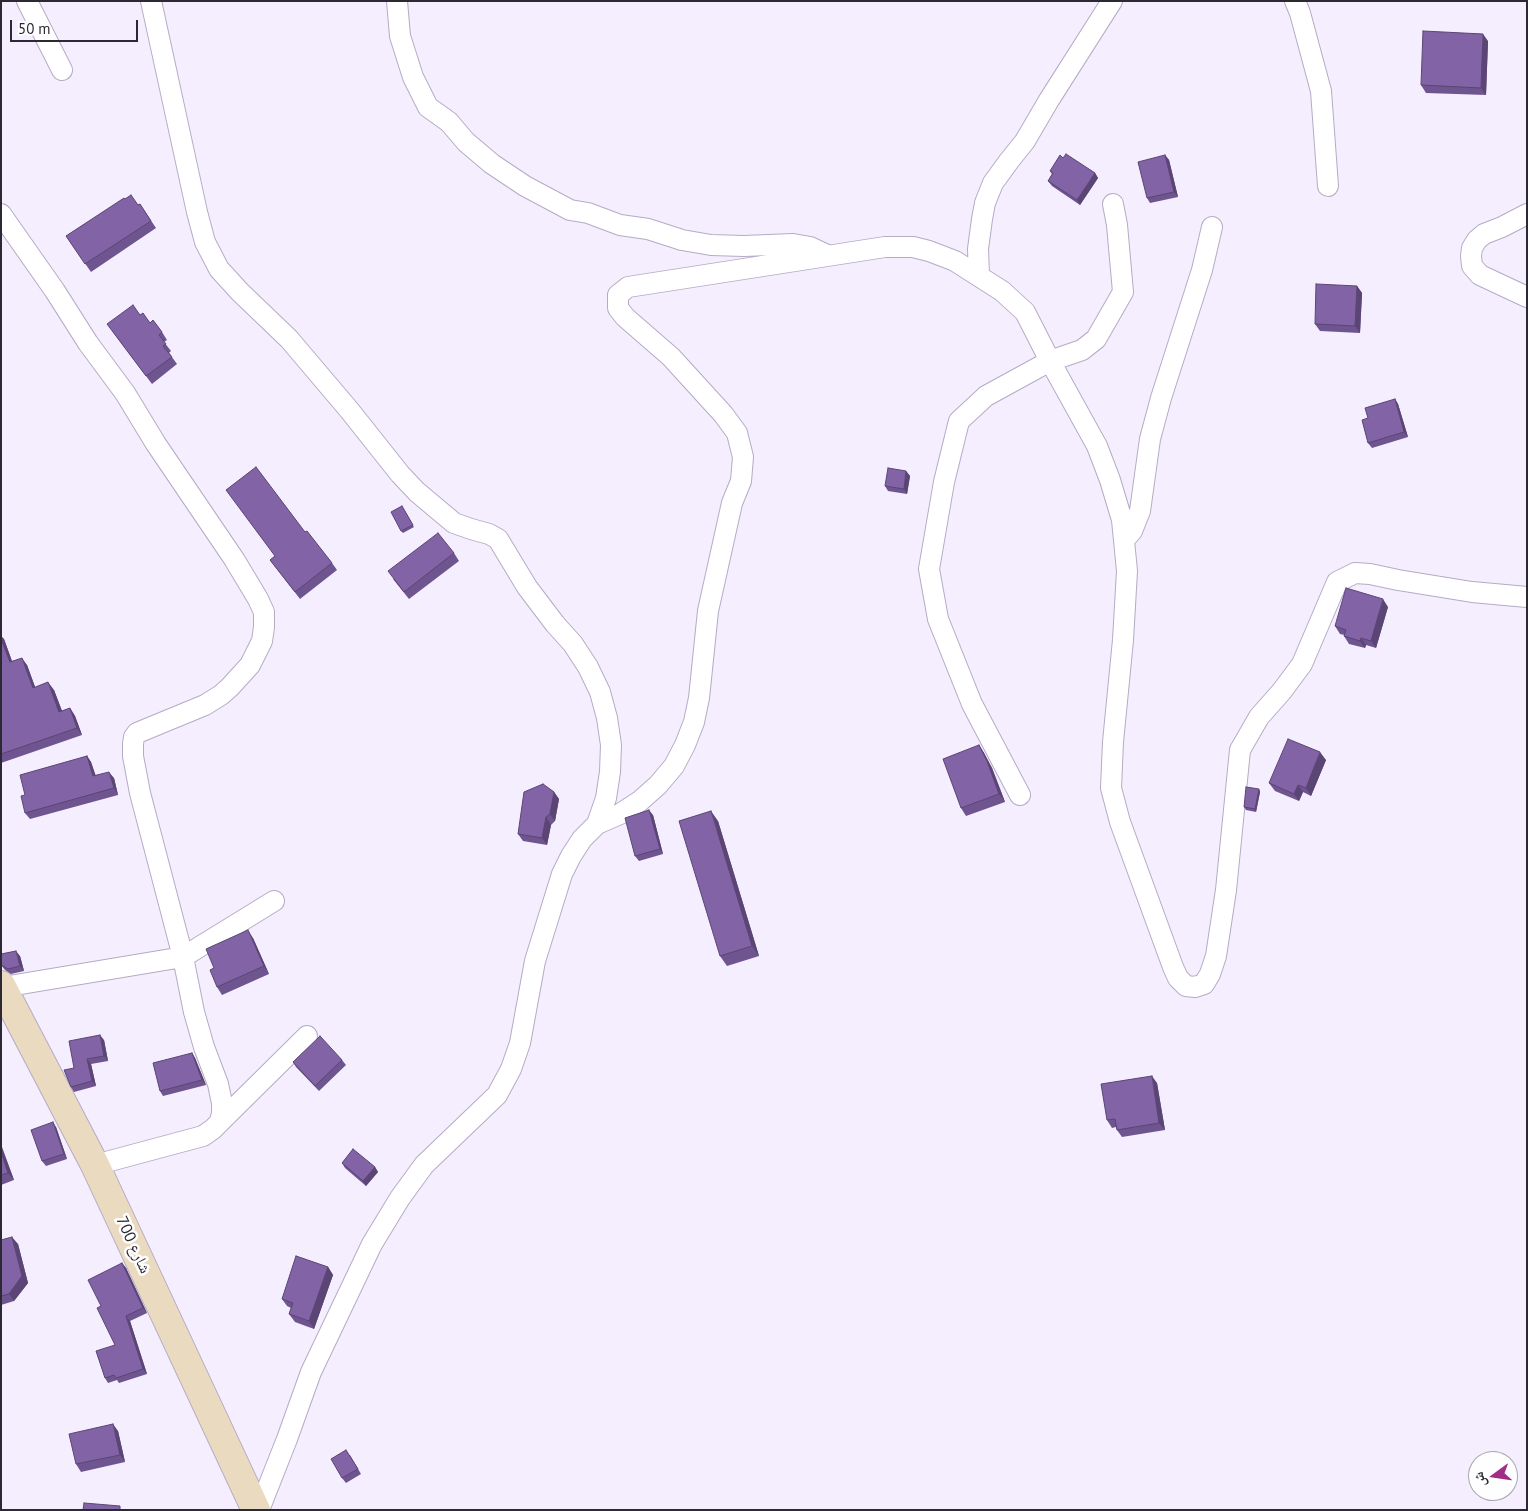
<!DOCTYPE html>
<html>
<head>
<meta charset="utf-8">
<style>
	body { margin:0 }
	#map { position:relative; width:1528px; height:1511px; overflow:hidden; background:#f4eefe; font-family:"PT Sans","Noto Naskh Arabic",sans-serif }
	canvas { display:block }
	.frame { position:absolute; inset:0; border:2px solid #2d2933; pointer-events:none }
	.north { position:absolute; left:1468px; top:1451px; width:50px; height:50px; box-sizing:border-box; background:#fefefe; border:1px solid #aaa9ad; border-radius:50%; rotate:256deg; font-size:14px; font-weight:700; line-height:20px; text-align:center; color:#2d2933 }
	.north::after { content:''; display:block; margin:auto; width:18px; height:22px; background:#a22d87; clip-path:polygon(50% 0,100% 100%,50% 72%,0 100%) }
	.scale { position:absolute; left:10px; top:20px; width:128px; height:22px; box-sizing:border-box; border:2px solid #2d2933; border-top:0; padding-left:6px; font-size:15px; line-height:18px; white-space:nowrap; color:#2d2933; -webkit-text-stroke:4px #fefefe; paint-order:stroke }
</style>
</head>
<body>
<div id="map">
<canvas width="1528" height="1511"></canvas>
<div class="frame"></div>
<div class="north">ش</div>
<div class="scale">50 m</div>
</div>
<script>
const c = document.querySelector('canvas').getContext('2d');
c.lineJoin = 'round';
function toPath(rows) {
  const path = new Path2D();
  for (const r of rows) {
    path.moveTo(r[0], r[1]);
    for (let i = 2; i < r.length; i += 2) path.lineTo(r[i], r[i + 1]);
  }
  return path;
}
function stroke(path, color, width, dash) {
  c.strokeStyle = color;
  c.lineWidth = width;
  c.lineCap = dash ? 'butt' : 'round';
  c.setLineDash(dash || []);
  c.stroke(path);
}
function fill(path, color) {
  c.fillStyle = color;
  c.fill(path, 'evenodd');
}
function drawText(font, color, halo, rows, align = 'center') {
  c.font = font + ' "PT Sans","Noto Naskh Arabic",sans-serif';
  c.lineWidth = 5;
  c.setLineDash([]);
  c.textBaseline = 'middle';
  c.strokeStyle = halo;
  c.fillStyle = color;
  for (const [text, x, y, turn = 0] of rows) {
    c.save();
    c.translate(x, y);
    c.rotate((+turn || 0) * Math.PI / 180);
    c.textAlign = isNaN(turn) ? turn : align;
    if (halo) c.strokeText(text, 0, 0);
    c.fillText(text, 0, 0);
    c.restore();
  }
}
const minor = toPath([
	[27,1,62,70],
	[151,1,197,212,205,242,219,269,240,292,289,339,350,411,400,474,417,492,454,523,471,529,489,534,498,539,527,587,555,624,573,644,588,667,600,692,607,718,611,745,610,772,606,798,597,824],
	[397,1,400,36,413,77,428,107,449,122,466,142,492,164,525,186,570,210,588,213,620,225,648,229,682,240,711,245,744,246,793,244,810,247,827,255],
	[1295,1,1300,13,1321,91,1328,186],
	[1,214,55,291,88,343,125,393,156,444,234,559,258,599,264,612,264,627,262,641,250,665,230,687,221,695,205,705,137,733,134,737,133,744,133,756,140,793,183,957,194,1012,204,1047,218,1084,222,1103,222,1113,220,1122,213,1129,203,1136,95,1165],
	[1527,214,1502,227,1484,234,1477,240,1472,248,1471,256,1472,266,1480,275,1527,297],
	[979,275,978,249,982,219,985,203,993,183,1009,161,1025,141,1049,100,1112,1],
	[1124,540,1132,531,1140,511,1150,439,1161,398,1202,270,1212,227],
	[1020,795,972,704,938,619,929,569,944,482,959,421,986,396,1050,361,1082,350,1096,339,1123,292,1117,225,1113,204],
	[3,987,183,957,274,901],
	[220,1122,307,1036],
	[259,1510,287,1439,311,1372,372,1244,400,1198,424,1165,497,1095,511,1069,520,1043,535,961,562,874,571,856,582,839,597,824,620,814,640,801,658,785,674,766,685,745,694,722,699,698,708,611,732,503,741,481,743,457,737,433,723,414,671,357,625,317,618,308,618,295,628,287,885,247,913,247,929,251,955,261,1002,291,1025,312,1050,361,1097,446,1110,480,1122,520,1127,571,1123,640,1113,742,1111,788,1120,822,1173,967,1178,978,1186,986,1195,987,1204,984,1210,974,1216,956,1226,890,1240,750,1259,717,1282,691,1302,664,1337,582,1355,573,1370,574,1398,580,1472,592,1527,597]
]);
const secondary = toPath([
	[1,985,95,1165,256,1510]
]);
const wall = toPath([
	[1488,41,1486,95,1426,93,1421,85],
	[1165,155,1169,160,1178,197,1150,203,1147,198],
	[1063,158,1095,173,1098,178,1080,205,1052,186,1048,181,1052,174,1050,171],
	[125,199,138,205,140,204,156,228,91,272,66,236],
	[1357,286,1362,293,1360,333,1320,331,1315,324],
	[140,315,162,332,167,340,164,342,171,351,169,353,177,364,152,384,113,332],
	[1395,399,1398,404,1408,437,1372,448,1368,443,1368,418],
	[906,471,910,476,907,494,888,491,885,486],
	[402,506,414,527,403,533,401,531],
	[305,532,332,563,337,570,300,599,270,560],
	[454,553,459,561,409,599,393,579],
	[1388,607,1376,648,1366,645,1365,648,1349,644,1344,636,1345,635,1340,634,1335,626],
	[1,636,4,639,12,661,27,665,35,687,54,690,62,711,70,708,75,716,82,735,1,763],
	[979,745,984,753,992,768,1005,802,966,816,961,808],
	[87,756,91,762,95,775,114,778,118,795,30,819,25,813,25,795],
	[1326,760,1311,796,1303,792,1299,801,1275,791,1269,783],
	[1259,789,1260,792,1256,812,1246,810,1244,807],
	[554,792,559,799,555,821,551,825,547,845,523,841,518,834],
	[653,815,663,854,639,861,635,856],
	[718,821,759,956,727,966,720,956],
	[253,938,269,974,222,995,217,987,214,968],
	[20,956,24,971,11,974,5,970,1,965],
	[104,1040,108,1061,91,1064,96,1086,74,1092,71,1087,74,1068],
	[192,1053,195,1058,206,1085,163,1096,160,1091],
	[342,1060,346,1065,319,1091,296,1067,293,1062],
	[1157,1083,1165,1130,1122,1137,1117,1130,1116,1127,1112,1128,1107,1120],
	[56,1127,67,1159,46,1166,42,1161],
	[1,1146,14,1180,1,1185],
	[342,1163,375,1167,378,1172,366,1186,345,1168],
	[1,1240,18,1244,28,1283,14,1301,1,1305],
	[122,1263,126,1268,147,1313,130,1321,147,1374,119,1383,117,1380,108,1383,105,1378,115,1345,101,1306],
	[328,1267,333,1275,314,1329,295,1322,289,1314,291,1308,287,1306,282,1299],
	[118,1431,125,1462,81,1472,76,1464],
	[350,1455,361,1474,346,1483,342,1478]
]);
const shadedWall = toPath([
	[1483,34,1488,41,1486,95,1481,88],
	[1165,155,1169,160,1178,197,1174,192],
	[1095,173,1098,178,1080,205,1077,200],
	[1357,286,1362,293,1360,333,1355,326],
	[1395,399,1398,404,1408,437,1404,432],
	[906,471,910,476,907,494,904,489],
	[1383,599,1388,607,1376,648,1371,641],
	[1,636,4,639,15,670,10,662,1,639],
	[1361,638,1366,645,1365,648,1360,641],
	[22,658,27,665,38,695,33,688],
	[48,682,54,690,65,719,59,712],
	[70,708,75,716,82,735,77,728],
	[979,745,984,753,992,768,1005,802,999,794],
	[1320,752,1326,760,1311,796,1306,788],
	[87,756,91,762,98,782,93,776],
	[109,772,114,778,118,795,114,788],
	[1298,785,1303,792,1299,801,1294,794],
	[1259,789,1260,792,1256,812,1255,809],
	[554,792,559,799,555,821,550,814],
	[649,810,653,815,663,854,660,849],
	[711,811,718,821,759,956,752,946],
	[546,817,551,825,547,845,542,838],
	[248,930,253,938,269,974,264,966],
	[16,951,20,956,24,971,20,966],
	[100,1035,104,1040,108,1061,104,1056],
	[192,1053,195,1058,206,1085,202,1080],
	[87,1059,91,1064,96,1086,92,1081],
	[1152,1076,1157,1083,1165,1130,1159,1123],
	[53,1122,56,1127,67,1159,64,1154],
	[1,1146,2,1147,14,1180,8,1173,1,1152],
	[375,1167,378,1172,366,1186,363,1181],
	[12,1237,18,1244,28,1283,14,1301,9,1294],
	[122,1263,126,1268,147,1313,143,1308],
	[328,1267,333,1275,314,1329,309,1321],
	[126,1316,130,1321,147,1374,143,1369],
	[113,1424,118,1431,125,1462,120,1455]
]);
const building = toPath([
	[1423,31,1483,34,1481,88,1421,85,1423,31],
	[1066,154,1095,173,1077,200,1048,181,1053,173,1050,171,1060,155,1063,158,1066,154],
	[1165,155,1174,192,1147,198,1138,162,1165,155],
	[131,195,138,205,140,204,151,221,85,264,66,236,124,198,125,199,131,195],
	[1316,284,1357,286,1355,326,1315,324,1316,284],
	[133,305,140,315,143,313,150,323,153,320,162,332,159,335,166,344,163,346,172,357,146,376,107,324,133,305],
	[1395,399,1404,432,1368,443,1362,420,1368,418,1365,408,1395,399],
	[256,467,305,532,307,531,332,563,295,592,270,560,275,556,226,490,256,467],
	[888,468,906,471,904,489,885,486,888,468],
	[402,506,413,525,401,531,391,512,402,506],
	[438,533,454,553,404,592,388,571,438,533],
	[1346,588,1383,599,1371,641,1361,638,1360,641,1344,636,1346,630,1335,626,1346,588],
	[1,639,10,662,22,658,33,688,48,682,59,712,70,708,77,728,1,754,1,639],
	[1288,739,1320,752,1306,788,1298,785,1294,794,1269,783,1288,739],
	[979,745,987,761,999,794,961,808,943,759,979,745],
	[87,756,93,776,109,772,114,788,25,813,21,796,25,795,20,775,87,756],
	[543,784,554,792,550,814,546,817,542,838,518,834,524,792,543,784],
	[1246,787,1259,789,1255,809,1244,807,1246,787],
	[649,810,660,849,635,856,625,818,649,810],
	[711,811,752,946,720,956,679,821,711,811],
	[248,930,264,966,217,987,210,970,214,968,206,949,248,930],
	[16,951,20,966,8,969,1,965,1,954,16,951],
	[100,1035,104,1056,87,1059,92,1081,71,1087,64,1070,74,1068,69,1041,100,1035],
	[320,1036,342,1060,315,1086,293,1062,320,1036],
	[192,1053,202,1080,160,1091,153,1063,192,1053],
	[1152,1076,1159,1123,1117,1130,1115,1119,1107,1120,1101,1084,1152,1076],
	[53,1122,64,1154,42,1161,31,1130,53,1122],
	[353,1149,375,1167,363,1181,342,1163,353,1149],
	[1,1152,8,1173,1,1175,1,1152],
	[12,1237,22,1276,9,1294,1,1296,1,1240,12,1237],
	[296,1256,328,1267,309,1321,289,1314,293,1303,282,1299,296,1256],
	[122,1263,143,1308,126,1316,143,1369,116,1378,114,1375,105,1378,96,1351,115,1345,97,1308,101,1306,88,1280,122,1263],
	[113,1424,120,1455,76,1464,69,1434,113,1424],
	[346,1450,358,1469,342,1478,331,1459,346,1450],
	[84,1503,120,1506,120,1510,83,1510,84,1503]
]);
const streetNames = [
	["شارع 700",133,1245,65]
];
stroke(minor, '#b5abc5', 22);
stroke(secondary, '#b5abc5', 30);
stroke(minor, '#fff', 20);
stroke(secondary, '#eadbc0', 28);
fill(wall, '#6f558f');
fill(shadedWall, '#5a4574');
fill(building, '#8163a6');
stroke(building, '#5a4574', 1);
drawText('16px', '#2d2933', '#fefefe', streetNames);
</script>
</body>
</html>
